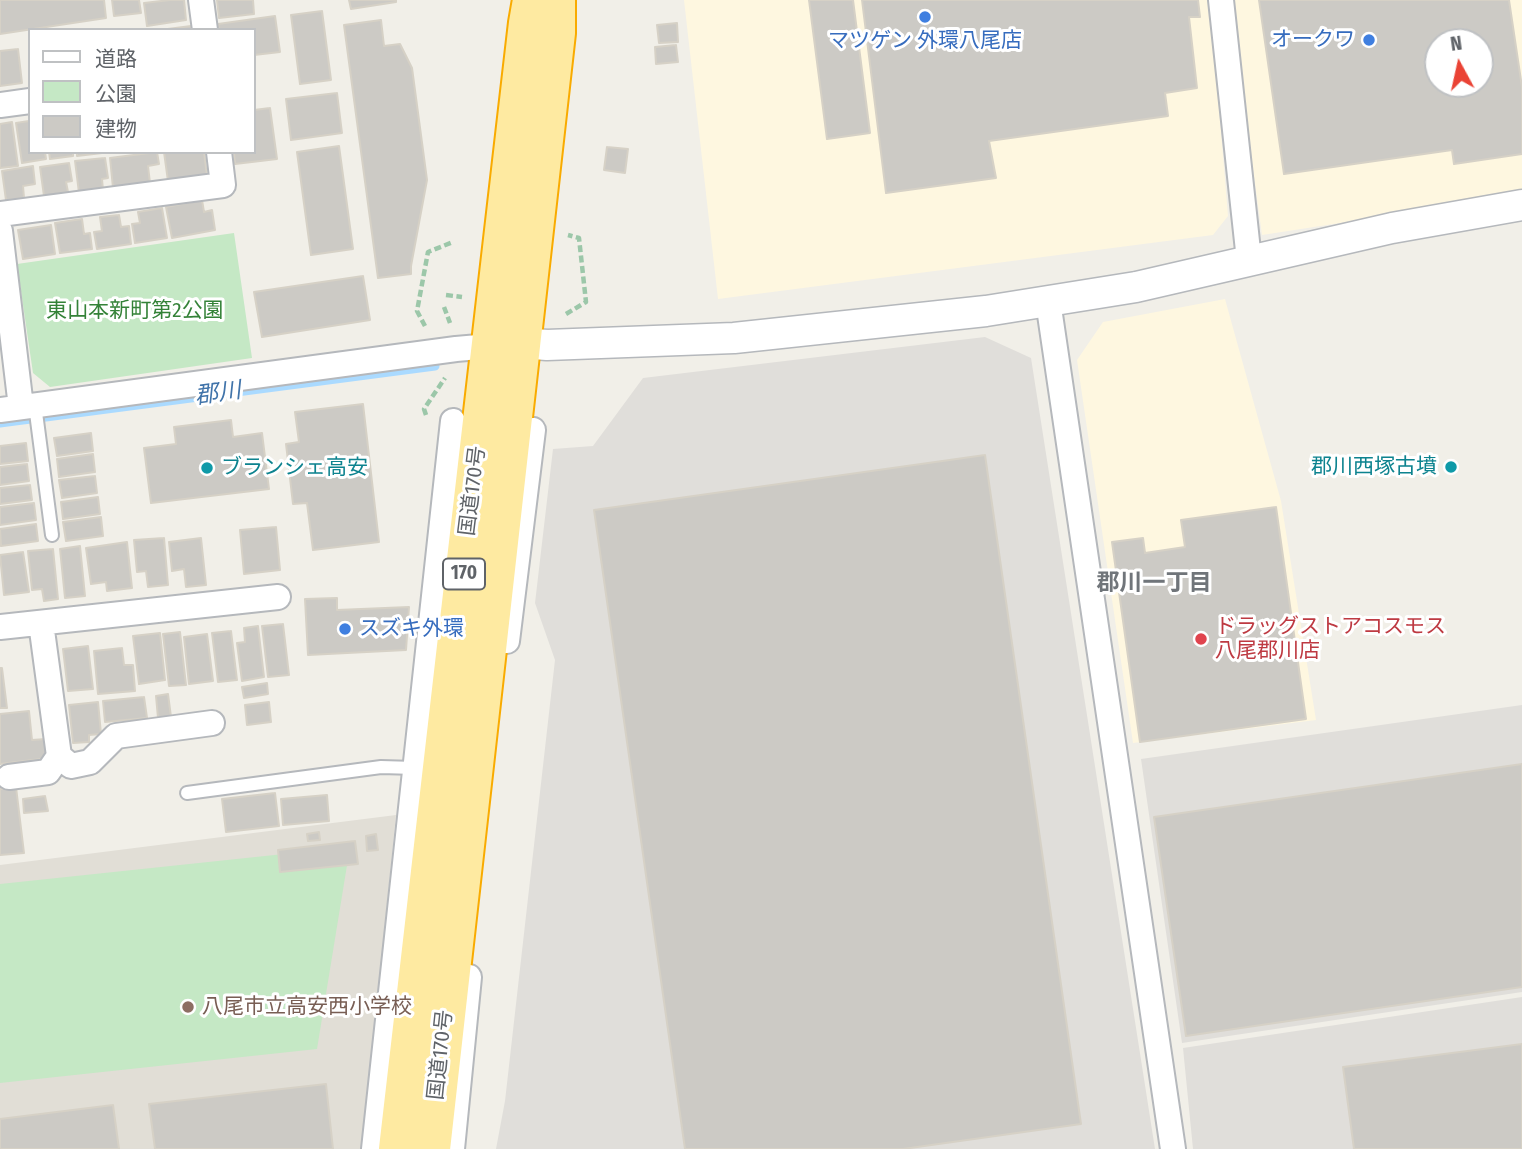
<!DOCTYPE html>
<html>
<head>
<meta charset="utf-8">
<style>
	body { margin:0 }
	#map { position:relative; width:1522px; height:1149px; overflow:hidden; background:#f1efe8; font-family:"Fira Sans Condensed","Noto Sans JP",sans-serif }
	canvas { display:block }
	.legend { position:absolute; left:28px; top:28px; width:228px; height:126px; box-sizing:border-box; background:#fff; border:2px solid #bfc1c3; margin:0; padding:9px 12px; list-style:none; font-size:21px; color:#5f6368 }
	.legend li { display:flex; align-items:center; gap:14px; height:35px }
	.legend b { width:35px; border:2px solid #bfc1c3 }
	.north { position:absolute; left:1424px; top:28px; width:70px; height:70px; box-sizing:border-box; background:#fff; border:2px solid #bfc1c3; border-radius:50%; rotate:352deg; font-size:19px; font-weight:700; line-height:28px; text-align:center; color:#5f6368 }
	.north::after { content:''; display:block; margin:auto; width:24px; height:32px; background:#ea4335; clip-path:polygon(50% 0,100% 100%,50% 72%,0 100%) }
</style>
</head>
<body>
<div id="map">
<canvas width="1522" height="1149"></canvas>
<ul class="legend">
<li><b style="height:9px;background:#fff"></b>道路</li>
<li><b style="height:19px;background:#c5e8c5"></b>公園</li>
<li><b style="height:19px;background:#cccac5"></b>建物</li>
</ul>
<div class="north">N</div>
</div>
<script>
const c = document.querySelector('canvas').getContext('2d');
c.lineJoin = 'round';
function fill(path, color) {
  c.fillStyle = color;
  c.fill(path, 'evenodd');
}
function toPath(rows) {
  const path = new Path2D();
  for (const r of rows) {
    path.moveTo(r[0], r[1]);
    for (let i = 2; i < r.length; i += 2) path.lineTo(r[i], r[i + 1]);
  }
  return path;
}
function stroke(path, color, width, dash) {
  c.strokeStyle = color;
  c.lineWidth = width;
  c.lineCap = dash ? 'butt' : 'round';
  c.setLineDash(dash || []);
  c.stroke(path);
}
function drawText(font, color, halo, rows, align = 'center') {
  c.font = font + ' "Fira Sans Condensed","Noto Sans JP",sans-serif';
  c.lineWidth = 6;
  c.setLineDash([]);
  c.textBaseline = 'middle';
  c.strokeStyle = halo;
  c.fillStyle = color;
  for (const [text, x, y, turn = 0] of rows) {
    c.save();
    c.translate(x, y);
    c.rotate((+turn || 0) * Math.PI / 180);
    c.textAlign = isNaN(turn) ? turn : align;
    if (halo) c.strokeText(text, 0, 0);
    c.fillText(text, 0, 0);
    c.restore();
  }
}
const commercial = toPath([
	[684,0,1210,0,1228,216,1213,235,718,299],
	[1230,0,1522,0,1522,195,1262,235],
	[1438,42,1480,42,1480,84,1438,84],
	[1225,299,1281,501,1316,720,1133,743,1077,360,1103,322]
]);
const industrial = toPath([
	[985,337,1031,358,1155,1149,496,1149,505,1101,555,660,535,603,553,449,593,446,643,378],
	[1522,705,1522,992,1182,1043,1141,759],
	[1522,997,1522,1149,1193,1149,1183,1048]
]);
const education = toPath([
	[396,815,362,1149,0,1149,0,865]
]);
const green = toPath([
	[234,233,252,358,50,387,33,373,17,264],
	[350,847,317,1049,0,1083,0,884]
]);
const stream = toPath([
	[0,423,435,366]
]);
const building = toPath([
	[0,0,104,0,106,18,0,34,0,0],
	[112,0,139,0,141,13,114,16,112,0],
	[170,0,184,0,186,20,147,26,144,3,170,0],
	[217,0,253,0,254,14,219,18,217,0],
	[349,0,396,0,396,2,351,9,349,0],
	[809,0,853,0,870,133,827,139,809,0],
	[862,0,1198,0,1200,17,1189,17,1197,88,1165,93,1168,116,989,141,996,178,886,193,862,0],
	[1259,0,1509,0,1522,87,1522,154,1454,164,1452,150,1284,174,1259,0],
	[1438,42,1480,42,1480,84,1438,84,1438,42],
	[322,11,331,80,300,84,291,15,322,11],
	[275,16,280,52,254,55,254,30,219,30,218,24,275,16],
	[381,20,384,46,400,44,412,68,427,180,411,266,411,274,378,278,344,25,381,20],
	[677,23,678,42,659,43,657,25,677,23],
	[191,26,191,30,160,30,191,26],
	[676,45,678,62,656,64,655,47,676,45],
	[18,49,22,83,0,86,0,51,18,49],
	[337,93,342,133,291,140,286,99,337,93],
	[270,108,277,159,235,164,234,152,254,152,254,110,270,108],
	[29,121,30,152,45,152,46,159,22,163,16,123,29,121],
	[12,122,18,166,0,168,0,124,12,122],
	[339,146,353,249,311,255,297,152,339,146],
	[607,147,628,149,625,173,604,170,607,147],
	[49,152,73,152,73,156,50,159,49,152],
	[77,152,102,152,102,153,77,156,77,152],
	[157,152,159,164,148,166,150,183,113,188,110,158,157,152],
	[164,152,204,152,207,176,168,181,164,152],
	[105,158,108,178,102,179,103,190,79,193,75,161,105,158],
	[69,163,72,181,66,182,68,192,44,196,40,167,69,163],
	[33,166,35,184,23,186,24,198,6,200,2,171,33,166],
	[202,200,204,212,212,210,215,230,172,238,166,207,202,200],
	[162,208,167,238,135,243,132,224,140,223,138,212,162,208],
	[119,215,121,227,129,226,131,244,97,249,94,232,102,231,100,217,119,215],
	[82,219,84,234,90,233,92,249,60,253,55,223,82,219],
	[51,225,55,254,23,259,18,230,51,225],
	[363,276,370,320,262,337,254,292,363,276],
	[363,404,379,542,313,550,307,503,293,504,286,444,299,442,295,412,363,404],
	[231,420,233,437,262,433,269,489,151,503,144,448,176,444,174,427,231,420],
	[91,433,93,451,57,456,54,438,91,433],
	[26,443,28,461,0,464,0,446,26,443],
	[93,454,95,472,59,477,57,459,93,454],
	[985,455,1081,1124,903,1149,685,1149,594,510,985,455],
	[27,464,29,481,0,485,0,467,27,464],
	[95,476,97,493,62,498,59,480,95,476],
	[30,485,32,500,0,504,0,488,30,485],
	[98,497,100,514,63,519,61,502,98,497],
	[34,503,36,520,0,525,0,507,34,503],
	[1276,507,1306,719,1140,742,1112,542,1143,538,1145,553,1185,547,1181,520,1276,507],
	[101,517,103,536,66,541,63,522,101,517],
	[36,524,38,541,1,546,0,529,36,524],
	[276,527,280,570,244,574,240,530,276,527],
	[164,538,168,585,148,587,146,571,137,572,134,540,164,538],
	[201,538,206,585,186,587,184,569,172,571,169,542,201,538],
	[127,542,132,588,107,591,106,582,91,584,86,548,127,542],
	[80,546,85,596,65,598,60,549,80,546],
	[53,549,58,599,44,601,42,589,32,590,28,551,53,549],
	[23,552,29,592,4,595,0,555,23,552],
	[337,598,337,610,409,607,406,650,308,655,305,599,337,598],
	[283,624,289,675,268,677,262,626,283,624],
	[258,626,264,677,242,681,237,643,245,642,244,628,258,626],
	[231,631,237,680,218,682,212,633,231,631],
	[180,632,186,685,169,686,163,634,180,632],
	[160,633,165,680,139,684,133,636,160,633],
	[207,634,213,681,189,684,184,637,207,634],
	[88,646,93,689,68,691,63,649,88,646],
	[122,648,124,665,133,665,135,691,98,694,94,651,122,648],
	[0,668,2,668,7,708,0,708,0,668],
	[267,683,268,694,244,698,242,687,267,683],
	[168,694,171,717,158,718,156,696,168,694],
	[144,697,147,718,105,722,103,701,144,697],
	[98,702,101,734,89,735,89,742,73,743,69,705,98,702],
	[269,702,271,722,247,725,245,705,269,702],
	[29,711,32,740,46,739,47,751,41,759,0,764,0,714,29,711],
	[1522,764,1522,987,1186,1036,1154,817,1522,764],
	[16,787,24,853,0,855,0,789,16,787],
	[275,793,279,826,226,832,222,799,275,793],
	[327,795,329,821,283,825,281,799,327,795],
	[45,796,48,811,24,813,23,799,45,796],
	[319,832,320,840,308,841,307,834,319,832],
	[376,834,378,850,367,851,366,836,376,834],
	[355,841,358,864,280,872,278,850,355,841],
	[1522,1044,1522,1149,1354,1149,1343,1067,1522,1044],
	[326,1084,333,1149,155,1149,149,1104,326,1084],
	[113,1105,119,1149,0,1149,0,1119,113,1105]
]);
const path = toPath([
	[446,295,462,297],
	[444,307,450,323],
	[566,314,586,302,579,238,568,235],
	[425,326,417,311,428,252,453,242],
	[426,415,424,409,445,378]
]);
const service = toPath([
	[35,405,52,535],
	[187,793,381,767,415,768]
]);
const minor = toPath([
	[201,0,205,30],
	[1221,0,1249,260],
	[0,105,30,101],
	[0,214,223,185,219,152],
	[0,231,21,407],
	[1048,301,1173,1149],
	[0,410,456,349,490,346],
	[41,623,59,756,71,766,90,762,116,736,212,723],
	[0,627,278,597],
	[507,641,533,430],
	[9,777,48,772,59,756],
	[374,1149,453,421],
	[452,1149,469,977]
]);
const tertiary = toPath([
	[521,343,547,345,734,338,986,311,1136,287,1392,228,1522,205]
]);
const trunk = toPath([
	[398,1149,528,23,532,0],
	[431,1149,556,33,556,0]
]);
const markers = [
	[925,17,7,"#3f7fe0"],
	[1369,40,7,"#3f7fe0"],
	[1451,467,7,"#0f9aa8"],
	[207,468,7,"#0f9aa8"],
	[345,629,7,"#3f7fe0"],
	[1201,639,7,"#e0444e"],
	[188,1007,7,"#8d6e63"]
];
const shields = [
	[464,574,42]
];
const shieldNames = [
	["170",464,574]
];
const shopNames = [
	["オークワ",1355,40],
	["マツゲン 外環八尾店",925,41,"center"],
	["スズキ外環",359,629,"left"]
];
const parkNames = [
	["東山本新町第2公園",135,311]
];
const cultureNames = [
	["郡川西塚古墳",1437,467],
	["ブランシェ高安",221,468,"left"]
];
const streetNames = [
	["国道170号",473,491,-83],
	["国道170号",441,1055,-84]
];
const healthNames = [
	["ドラッグストアコスモス",1215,627],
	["八尾郡川店",1215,651]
];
const educationNames = [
	["八尾市立高安西小学校",202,1007]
];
const waterNames = [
	["郡川",218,394,-8]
];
const neighbourhoodNames = [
	["郡川一丁目",1154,584]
];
fill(commercial, '#fef7e0');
fill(industrial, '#e0deda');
fill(education, '#e1ded6');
fill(green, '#c5e8c5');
stroke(stream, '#aadaff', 9);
fill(building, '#cccac5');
stroke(building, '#d6d1c6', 2);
stroke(service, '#b5b8bc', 16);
stroke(minor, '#b5b8bc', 28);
stroke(tertiary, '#b5b8bc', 33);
stroke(trunk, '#f9ab00', 42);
stroke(path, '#9cc7a9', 4.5, [7, 3.5]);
stroke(service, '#fff', 12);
stroke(minor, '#fff', 24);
stroke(tertiary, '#fff', 30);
stroke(trunk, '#feeaa1', 38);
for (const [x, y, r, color] of markers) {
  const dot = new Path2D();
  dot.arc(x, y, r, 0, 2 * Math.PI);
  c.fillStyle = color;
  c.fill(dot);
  stroke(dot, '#fff', 2.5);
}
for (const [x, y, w] of shields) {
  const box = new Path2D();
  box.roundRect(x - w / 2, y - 15.5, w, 31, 5);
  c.fillStyle = '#fff';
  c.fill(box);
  stroke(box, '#5f6368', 2);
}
drawText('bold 19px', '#5f6368', null, shieldNames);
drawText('21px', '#366cbe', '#fff', shopNames, 'right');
drawText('21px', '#348238', '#fff', parkNames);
drawText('21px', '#0d838f', '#fff', cultureNames, 'right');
drawText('21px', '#5f6368', '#fff', streetNames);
drawText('21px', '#be3a42', '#fff', healthNames, 'left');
drawText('21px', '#785e54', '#fff', educationNames, 'left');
drawText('italic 23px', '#4174aa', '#fff', waterNames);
drawText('bold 23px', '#70757a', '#fff', neighbourhoodNames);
</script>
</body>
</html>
